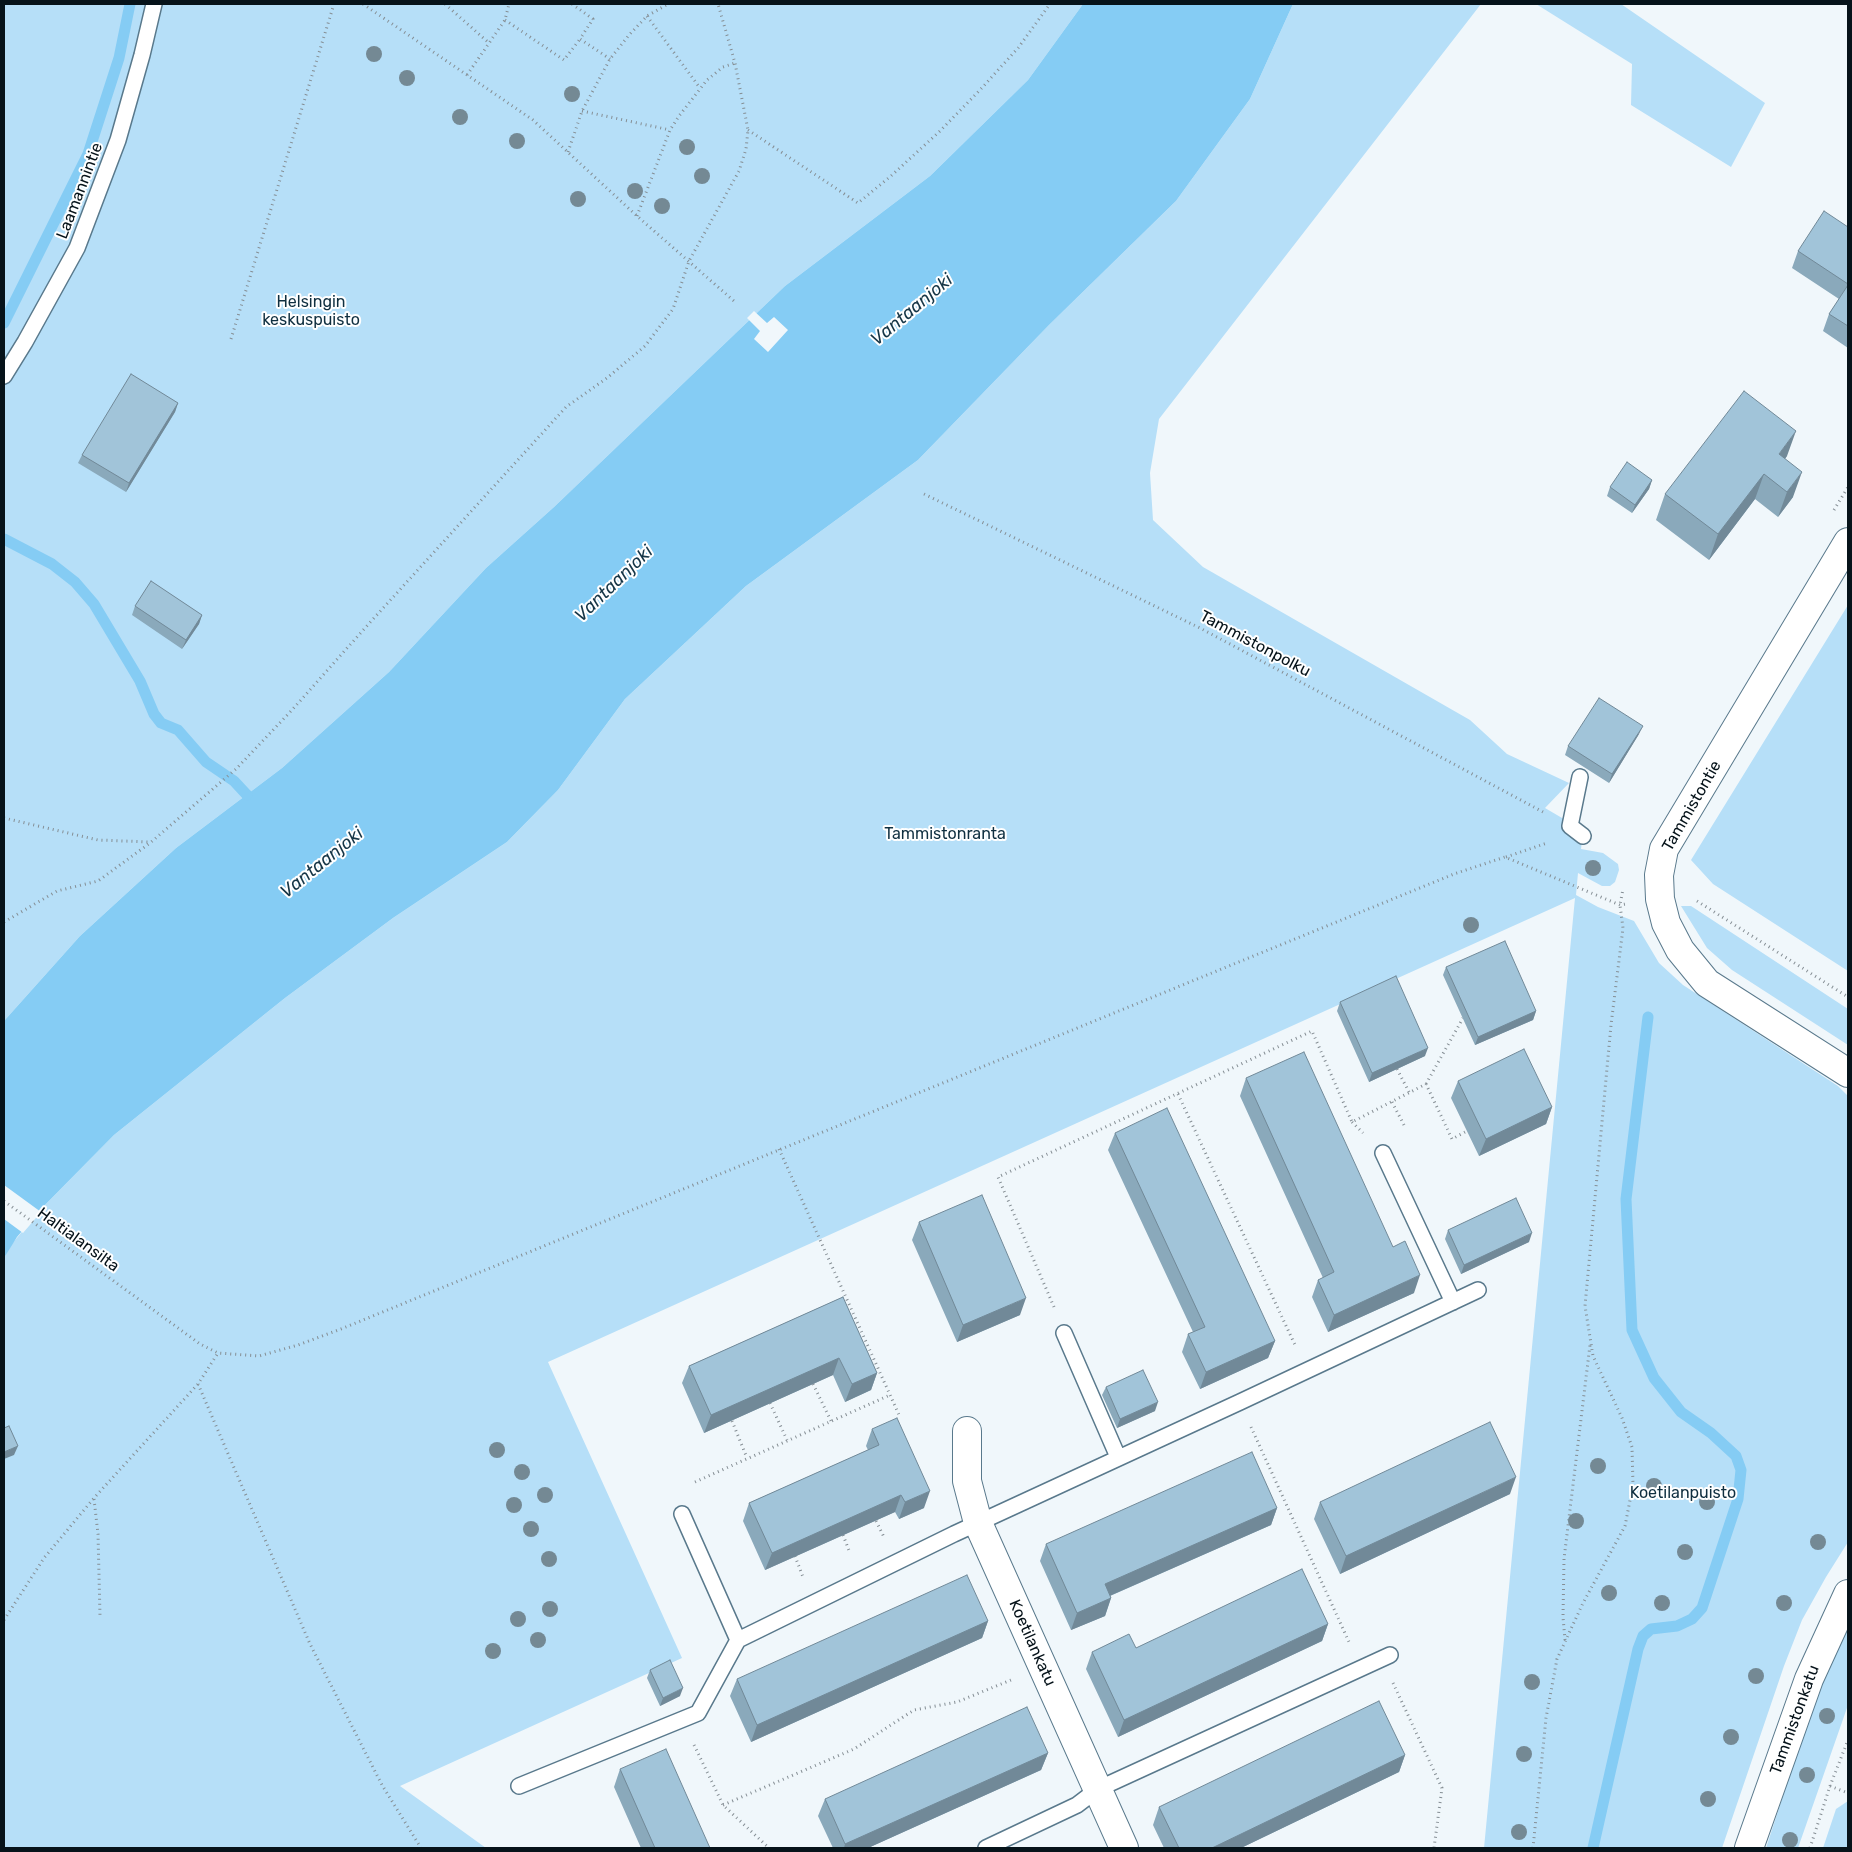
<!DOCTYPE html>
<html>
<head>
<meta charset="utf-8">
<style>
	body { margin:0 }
	#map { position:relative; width:1852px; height:1852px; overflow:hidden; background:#f0f7fb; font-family:Rubik,sans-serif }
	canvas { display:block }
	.frame { position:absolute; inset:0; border:5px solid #06131a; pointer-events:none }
</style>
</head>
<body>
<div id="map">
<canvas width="1852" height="1852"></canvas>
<div class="frame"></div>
</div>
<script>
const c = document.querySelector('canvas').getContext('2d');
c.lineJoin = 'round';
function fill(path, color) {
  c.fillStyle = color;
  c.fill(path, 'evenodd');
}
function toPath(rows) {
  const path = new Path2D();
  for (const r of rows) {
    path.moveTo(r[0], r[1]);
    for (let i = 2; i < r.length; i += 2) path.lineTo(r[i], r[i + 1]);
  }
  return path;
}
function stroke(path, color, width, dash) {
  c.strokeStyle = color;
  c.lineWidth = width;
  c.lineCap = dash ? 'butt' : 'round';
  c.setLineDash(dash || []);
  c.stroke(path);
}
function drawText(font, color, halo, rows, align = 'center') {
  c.font = font + ' Rubik,sans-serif';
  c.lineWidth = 4;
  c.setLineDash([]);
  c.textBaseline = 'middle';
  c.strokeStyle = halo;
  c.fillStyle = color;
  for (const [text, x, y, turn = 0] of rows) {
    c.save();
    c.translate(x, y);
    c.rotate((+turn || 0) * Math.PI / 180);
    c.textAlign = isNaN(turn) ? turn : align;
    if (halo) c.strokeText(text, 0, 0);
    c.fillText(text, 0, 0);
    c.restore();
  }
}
const green = toPath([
	[4,4,1083,4,1028,80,930,176,785,286,554,507,486,568,389,672,282,768,176,848,80,936,4,1021],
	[1293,4,1481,4,1159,419,1150,473,1153,520,1203,567,1470,720,1507,754,1569,783,1545,808,1574,825,1583,832,1581,849,1603,853,1618,864,1619,870,1615,882,1610,886,1602,886,1578,873,1576,895,1598,907,1634,921,1659,963,1683,985,1838,1086,1848,1096,1848,1542,1826,1577,1802,1620,1784,1666,1722,1848,1484,1848,1575,898,548,1362,682,1658,400,1786,486,1848,4,1848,4,1258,11,1245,41,1209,114,1135,285,998,393,918,507,842,558,790,625,699,746,586,918,460,1049,325,1176,201,1250,99],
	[1536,4,1621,4,1765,103,1731,167,1631,105,1632,64],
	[1848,605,1848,971,1713,884,1691,860],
	[1681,906,1691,906,1848,1009,1848,1045,1732,970,1707,948],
	[1848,1626,1848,1705,1798,1848,1766,1848,1813,1704,1833,1655],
	[1848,1801,1848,1848,1823,1848,1836,1809]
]);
const water = toPath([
	[1083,4,1293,4,1250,99,1176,201,1049,325,918,460,746,586,625,699,558,790,507,842,393,918,285,998,114,1135,41,1209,17,1237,4,1258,4,1021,80,936,176,848,282,768,389,672,486,568,554,507,785,286,930,176,1028,80]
]);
const pier = toPath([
	[754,311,767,323,774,317,788,330,768,352,754,339,760,331,747,318],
	[4,1185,41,1212,23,1233,4,1219]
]);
const stream = toPath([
	[4,323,88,154,119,58,130,4],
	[4,539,52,564,75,582,94,604,140,681,154,714,161,723,178,730,206,762,234,781,247,795],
	[1593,1848,1638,1649,1643,1636,1651,1629,1677,1626,1692,1619,1702,1608,1738,1499,1741,1470,1736,1456,1711,1433,1681,1412,1654,1378,1632,1330,1626,1199,1648,1017]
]);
const path = toPath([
	[363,4,533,120,637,216,734,301],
	[445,4,489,43],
	[572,4,593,19,580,39,610,59],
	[647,16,700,88],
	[505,20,564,60,580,39],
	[467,75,505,20,509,4],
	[582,111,670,130],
	[748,130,858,203,891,176,940,131,980,90,1018,48,1050,4],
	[568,152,582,111,610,59,629,35,647,16,668,4],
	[637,216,670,130,679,116,707,80,723,67,735,63],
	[231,339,334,4],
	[924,494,1200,628,1545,813],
	[1834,510,1848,487],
	[4,818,98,840,149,842],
	[1506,857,1547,843],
	[1697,901,1848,997],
	[4,922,57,891,98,881,150,843,236,769,292,710,365,628,566,407,607,378,645,346,673,309,689,261,739,171,746,149,748,130,735,63,718,4],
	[1397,1069,1409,1092],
	[1426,1084,1463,1018],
	[1178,1094,1295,1345],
	[1392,1102,1404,1125],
	[1352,1122,1363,1133],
	[779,1149,900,1417],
	[4,1201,200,1344,218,1353,259,1356,298,1345,341,1329,1454,874,1505,857,1620,905,1626,904],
	[1054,1307,998,1177,1312,1031,1352,1122,1426,1084,1452,1139,1467,1131],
	[198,1384,310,1644,382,1785,421,1848],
	[813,1384,831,1421],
	[770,1403,787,1440],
	[732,1421,747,1458],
	[1251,1427,1349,1642],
	[695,1482,890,1395],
	[94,1499,98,1534,100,1616],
	[876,1521,884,1537],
	[843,1535,850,1553],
	[795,1556,803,1577],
	[4,1620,44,1558,94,1498,198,1384,218,1353],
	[1565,1640,1563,1617,1564,1559,1590,1345],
	[1393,1683,1442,1788,1434,1848],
	[694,1745,723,1805,769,1848],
	[1830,1786,1848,1793],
	[723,1805,854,1749,914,1710,957,1702,1011,1680],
	[1533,1848,1546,1718,1557,1659,1583,1603,1625,1526,1633,1485,1632,1447,1622,1418,1593,1356,1585,1306,1611,1025,1623,928,1620,905,1623,889],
	[1810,1848,1830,1786,1848,1740]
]);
const lane = toPath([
	[4,376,25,342,77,248,118,140,142,55,154,4],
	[1580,777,1570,826,1583,836],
	[1383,1153,1453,1302],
	[1064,1333,1118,1457],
	[682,1514,738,1640],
	[519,1786,698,1713,738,1640,954,1534,1240,1402,1478,1290],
	[986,1848,1077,1805,1098,1789,1390,1655]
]);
const street = toPath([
	[1848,542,1664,849,1659,875,1660,899,1666,923,1680,950,1707,983,1848,1073],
	[967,1431,967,1481,978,1523,1124,1848]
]);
const secondary = toPath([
	[1749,1848,1809,1679,1848,1594]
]);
const trees = [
	[374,54],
	[407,78],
	[572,94],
	[460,117],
	[517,141],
	[687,147],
	[702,176],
	[635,191],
	[578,199],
	[662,206],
	[1593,868],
	[1471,925],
	[497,1450],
	[1598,1466],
	[522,1472],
	[1654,1486],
	[545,1495],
	[1707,1502],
	[514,1505],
	[1576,1521],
	[531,1529],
	[1818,1542],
	[1685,1552],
	[549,1559],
	[1609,1593],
	[1662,1603],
	[1784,1603],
	[550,1609],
	[518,1619],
	[538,1640],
	[493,1651],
	[1756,1676],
	[1532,1682],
	[1827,1716],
	[1731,1737],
	[1524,1754],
	[1807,1775],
	[1708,1799],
	[1519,1832],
	[1790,1840]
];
const wall = toPath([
	[1848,227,1848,348,1823,331,1829,314,1839,299,1792,268,1798,251],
	[178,403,175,412,126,492,78,463,82,455],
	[1787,456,1785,459,1793,497,1778,517,1755,499,1709,560,1656,520,1665,494],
	[1652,480,1649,489,1632,513,1607,496,1610,487],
	[135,606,202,615,199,624,182,649,132,615],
	[1639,734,1609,783,1565,755,1568,746],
	[1446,967,1536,1011,1533,1020,1475,1045,1443,975],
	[1340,1002,1425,1056,1369,1082,1337,1011],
	[1246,1078,1414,1293,1328,1332,1312,1297,1318,1280,1323,1278,1240,1096],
	[1458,1081,1552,1107,1546,1124,1479,1156,1451,1098],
	[1115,1133,1275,1341,1268,1358,1200,1389,1182,1352,1188,1334,1193,1332,1108,1150],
	[919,1222,1020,1315,957,1342,912,1240],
	[1448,1230,1529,1242,1461,1274,1445,1239],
	[843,1297,877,1373,871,1390,845,1402,833,1375,704,1433,682,1383,689,1366],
	[1106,1387,1155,1411,1117,1428,1102,1395],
	[872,1429,924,1508,899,1519,895,1512,765,1570,743,1521,749,1503,868,1450,866,1446],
	[1510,1494,1340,1574,1314,1519,1320,1502],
	[1277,1508,1271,1525,1110,1596,1111,1598,1105,1616,1071,1630,1040,1561,1046,1544],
	[988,1621,982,1638,751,1742,730,1696,737,1679],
	[1328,1624,1322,1641,1118,1737,1086,1669,1092,1652,1136,1648],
	[650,1670,680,1696,660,1706,647,1678],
	[1048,1753,1041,1770,868,1848,833,1848,818,1816,825,1799],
	[1405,1755,1399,1772,1241,1848,1164,1848,1153,1825,1159,1807],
	[620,1769,710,1848,641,1848,614,1787]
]);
const shadedWall = toPath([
	[178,403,175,412,126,492,129,483],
	[1796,431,1787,456,1769,480,1779,454],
	[1802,472,1793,497,1778,517,1787,492],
	[1764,474,1755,499,1709,560,1718,534],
	[1652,480,1649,489,1632,513,1635,505],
	[202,615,199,624,182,649,186,640],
	[1643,726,1639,734,1609,783,1612,774],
	[1536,1011,1533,1020,1475,1045,1478,1037],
	[1428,1048,1425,1056,1369,1082,1372,1073],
	[1552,1107,1546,1124,1479,1156,1486,1139],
	[1532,1233,1529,1242,1461,1274,1464,1265],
	[1420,1275,1414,1293,1328,1332,1334,1315],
	[1026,1298,1020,1315,957,1342,963,1325],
	[1275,1341,1268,1358,1200,1389,1206,1372],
	[839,1358,833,1375,704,1433,711,1415],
	[877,1373,871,1390,845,1402,852,1384],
	[1158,1402,1155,1411,1117,1428,1120,1419],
	[18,1446,14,1455,4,1459,4,1452],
	[1516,1477,1510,1494,1340,1574,1346,1556],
	[930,1491,924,1508,899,1519,905,1502],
	[901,1495,895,1512,765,1570,772,1553],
	[1277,1508,1271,1525,1098,1601,1105,1584],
	[1111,1598,1105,1616,1071,1630,1077,1613],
	[988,1621,982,1638,751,1742,757,1725],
	[1328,1624,1322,1641,1118,1737,1124,1720],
	[683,1688,680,1696,660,1706,663,1698],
	[1048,1753,1041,1770,868,1848,844,1848,845,1844],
	[1405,1755,1399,1772,1241,1848,1212,1848]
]);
const building = toPath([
	[1824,211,1848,227,1848,284,1798,251,1824,211],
	[1848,285,1848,326,1829,314,1848,285],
	[131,374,178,403,129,483,82,455,131,374],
	[1744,391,1796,431,1779,454,1802,472,1787,492,1764,474,1718,534,1665,494,1744,391],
	[1627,462,1652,480,1635,505,1610,487,1627,462],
	[151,581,202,615,186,640,135,606,151,581],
	[1599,698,1643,726,1612,774,1568,746,1599,698],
	[1505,941,1536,1011,1478,1037,1446,967,1505,941],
	[1396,976,1428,1048,1372,1073,1340,1002,1396,976],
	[1524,1049,1552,1107,1486,1139,1458,1081,1524,1049],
	[1304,1052,1393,1247,1405,1241,1420,1275,1334,1315,1318,1280,1334,1272,1246,1078,1304,1052],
	[1167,1108,1275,1341,1206,1372,1188,1334,1205,1327,1115,1133,1167,1108],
	[982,1195,1026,1298,963,1325,919,1222,982,1195],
	[1516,1198,1532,1233,1464,1265,1448,1230,1516,1198],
	[843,1297,877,1373,852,1384,839,1358,711,1415,689,1366,843,1297],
	[1143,1370,1158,1402,1120,1419,1106,1387,1143,1370],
	[897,1418,930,1491,905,1502,901,1495,772,1553,749,1503,879,1445,872,1429,897,1418],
	[1490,1422,1516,1477,1346,1556,1320,1502,1490,1422],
	[9,1426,18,1446,4,1452,4,1428,9,1426],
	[1252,1452,1277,1508,1105,1584,1111,1598,1077,1613,1046,1544,1252,1452],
	[1302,1569,1328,1624,1124,1720,1092,1652,1129,1634,1136,1648,1302,1569],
	[967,1575,988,1621,757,1725,737,1679,967,1575],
	[670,1660,683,1688,663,1698,650,1670,670,1660],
	[1379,1701,1405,1755,1212,1848,1179,1848,1159,1807,1379,1701],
	[1027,1707,1048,1753,845,1844,825,1799,1027,1707],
	[666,1749,710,1848,655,1848,620,1769,666,1749]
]);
const streetNames = [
	["Laamannintie",80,191,-69],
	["Tammistonpolku",1255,644,28],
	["Tammistontie",1692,806,-60],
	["Haltialansilta",78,1240,36],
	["Koetilankatu",1032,1643,66],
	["Tammistonkatu",1795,1720,-70]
];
const parkNames = [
	["Helsingin",311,302],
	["keskuspuisto",311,320],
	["Tammistonranta",945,834],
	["Koetilanpuisto",1683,1493]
];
const waterNames = [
	["Vantaanjoki",912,310,-40],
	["Vantaanjoki",614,584,-44],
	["Vantaanjoki",322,863,-39]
];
fill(green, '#b6dff8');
fill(water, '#85ccf4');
fill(pier, '#f0f7fb');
stroke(stream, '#85ccf4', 11);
stroke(lane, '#59798c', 18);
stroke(street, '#59798c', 30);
stroke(secondary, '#59798c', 30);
stroke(path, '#858e94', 3, [1, 4]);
stroke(lane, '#fff', 15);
stroke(street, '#fff', 28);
stroke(secondary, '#fff', 28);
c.fillStyle = '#748994';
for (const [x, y] of trees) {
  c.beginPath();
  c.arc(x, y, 8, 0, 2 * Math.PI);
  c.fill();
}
fill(wall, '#8aa9bb');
fill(shadedWall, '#718998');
fill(building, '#a1c4d9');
stroke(building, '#718998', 1);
drawText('16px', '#06131a', '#fff', streetNames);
drawText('16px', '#0f2f40', '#fff', parkNames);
drawText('italic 18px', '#163647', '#fff', waterNames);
</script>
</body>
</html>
